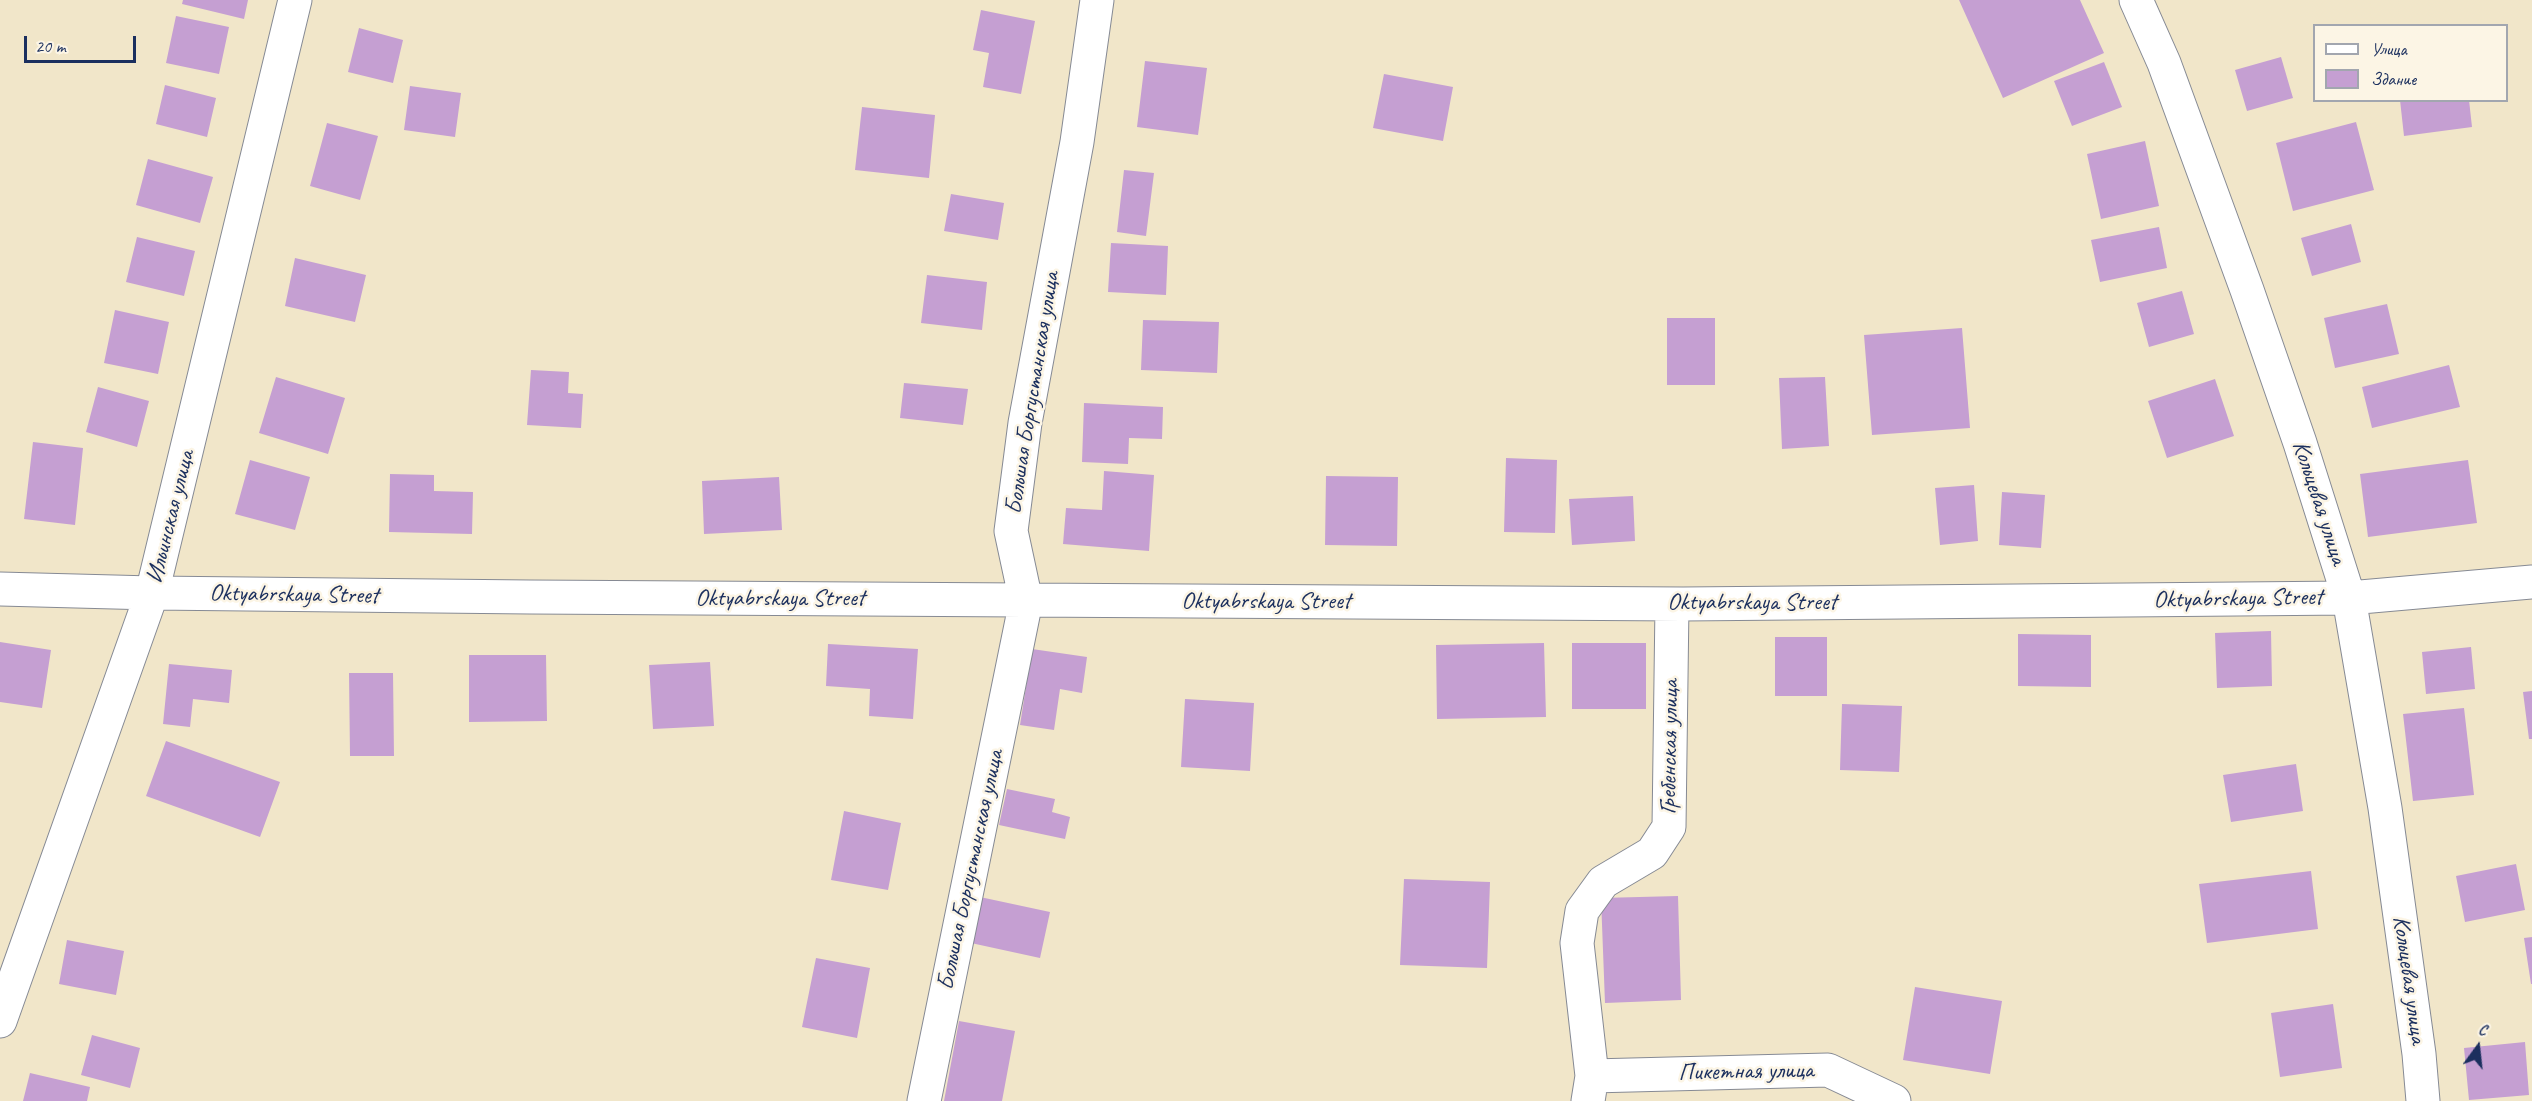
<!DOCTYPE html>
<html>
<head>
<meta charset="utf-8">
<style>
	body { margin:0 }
	#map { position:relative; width:2532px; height:1101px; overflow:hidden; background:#f1e6c9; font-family:Caveat,sans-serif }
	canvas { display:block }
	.legend { position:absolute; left:2313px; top:24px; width:195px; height:78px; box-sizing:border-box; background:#fcf5e5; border:2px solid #a2a6af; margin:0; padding:8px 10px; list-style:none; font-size:18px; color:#1b2f5e }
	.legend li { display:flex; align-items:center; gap:12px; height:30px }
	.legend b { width:30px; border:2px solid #a2a6af }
	.north { position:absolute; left:2448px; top:1017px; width:60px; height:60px; -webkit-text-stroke:4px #fcf5e5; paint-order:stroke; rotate:15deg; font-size:16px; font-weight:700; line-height:24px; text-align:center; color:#1b2f5e }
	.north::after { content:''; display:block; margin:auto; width:21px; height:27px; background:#1b2f5e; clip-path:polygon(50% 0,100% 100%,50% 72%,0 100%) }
	.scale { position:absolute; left:24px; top:36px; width:112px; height:27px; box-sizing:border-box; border:3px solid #1b2f5e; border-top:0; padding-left:8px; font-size:18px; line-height:21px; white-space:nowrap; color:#1b2f5e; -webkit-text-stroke:4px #fcf5e5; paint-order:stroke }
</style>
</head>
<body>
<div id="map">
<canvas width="2532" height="1101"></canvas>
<ul class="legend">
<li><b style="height:8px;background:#fff"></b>Улица</li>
<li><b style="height:16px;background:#c59fd2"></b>Здание</li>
</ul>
<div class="north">С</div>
<div class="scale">20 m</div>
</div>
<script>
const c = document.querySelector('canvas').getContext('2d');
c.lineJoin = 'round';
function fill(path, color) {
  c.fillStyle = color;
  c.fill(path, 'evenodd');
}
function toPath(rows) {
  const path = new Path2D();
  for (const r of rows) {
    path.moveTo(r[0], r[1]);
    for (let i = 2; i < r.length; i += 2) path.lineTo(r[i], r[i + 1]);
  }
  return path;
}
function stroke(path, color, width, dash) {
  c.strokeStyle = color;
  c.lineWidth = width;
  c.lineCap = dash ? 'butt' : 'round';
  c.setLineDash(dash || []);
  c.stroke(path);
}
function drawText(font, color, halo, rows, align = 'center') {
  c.font = font + ' Caveat,sans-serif';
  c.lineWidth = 5;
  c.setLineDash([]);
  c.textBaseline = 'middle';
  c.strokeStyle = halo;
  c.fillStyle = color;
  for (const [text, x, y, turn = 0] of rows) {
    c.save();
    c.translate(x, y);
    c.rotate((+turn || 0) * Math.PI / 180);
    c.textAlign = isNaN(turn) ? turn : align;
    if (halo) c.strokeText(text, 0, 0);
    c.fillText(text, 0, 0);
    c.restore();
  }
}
const building = toPath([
	[183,0,248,0,244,19,182,4],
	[1959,0,2080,0,2104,53,2003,98],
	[981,10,1035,21,1021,94,983,87,989,53,973,50],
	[176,16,229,27,219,74,166,63],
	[359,28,403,40,393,83,348,72],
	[2281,57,2293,98,2247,111,2235,70],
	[1145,61,1207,68,1198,135,1137,127],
	[2104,62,2122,107,2072,126,2054,81],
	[1384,74,1453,87,1443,141,1373,128],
	[165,85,216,98,207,137,156,124],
	[410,86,461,93,455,137,404,130],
	[2400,100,2469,100,2472,127,2404,136],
	[862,107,935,115,929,178,855,170],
	[2356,122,2374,190,2293,211,2276,143],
	[327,123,378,136,360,200,310,186],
	[2145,141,2159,206,2101,219,2087,154],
	[148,159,213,177,200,223,136,205],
	[1124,170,1154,173,1146,236,1117,232],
	[951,194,1004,203,998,240,944,231],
	[2351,224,2361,262,2312,276,2301,238],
	[2159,227,2167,268,2100,282,2091,240],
	[137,237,195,251,184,296,126,282],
	[1111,243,1168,246,1166,295,1108,292],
	[295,258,366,275,355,322,285,306],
	[927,275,987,282,982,330,921,323],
	[2182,291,2194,334,2149,347,2137,303],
	[2387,304,2399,354,2335,368,2324,318],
	[115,310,169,322,158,374,104,363],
	[1667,318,1715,318,1715,385,1667,385],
	[1143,320,1219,322,1217,373,1141,370],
	[1962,328,1970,428,1872,435,1864,335],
	[2449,365,2460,407,2372,428,2362,387],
	[531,370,569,372,568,393,583,394,581,428,527,425],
	[276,377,345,398,328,454,259,433],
	[1825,377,1829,446,1782,449,1779,378],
	[2215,379,2234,436,2167,458,2148,401],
	[904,383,968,389,963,425,900,418],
	[98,387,149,401,137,447,86,432],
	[1084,403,1163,407,1162,439,1129,438,1128,464,1082,462],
	[33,442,83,448,75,525,24,519],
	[1506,458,1557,460,1555,533,1504,532],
	[250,460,310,477,295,530,235,514],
	[2468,460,2477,523,2368,537,2360,474],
	[1104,471,1154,475,1149,551,1063,544,1066,508,1102,510],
	[390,474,434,475,434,491,473,492,472,534,389,532],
	[1326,476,1398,477,1397,546,1325,545],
	[779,477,782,530,704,534,702,481],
	[1974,485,1978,541,1940,545,1935,488],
	[2002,492,2045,495,2041,548,1999,545],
	[1633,496,1635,541,1572,545,1569,499],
	[2271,631,2272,686,2217,688,2215,633],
	[2018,634,2091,635,2091,687,2018,686],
	[1775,637,1827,637,1827,696,1775,696],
	[0,642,51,650,42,708,0,702],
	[1544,643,1546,717,1437,719,1436,645],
	[1572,643,1646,643,1646,709,1572,709],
	[828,644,918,649,913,719,869,716,870,689,826,686],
	[2471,647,2475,689,2426,694,2422,652],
	[1032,649,1087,657,1082,693,1060,689,1054,730,1020,725],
	[469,655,546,655,547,721,469,722],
	[710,662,714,726,653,729,649,665],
	[169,664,232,670,229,703,193,699,190,727,163,724],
	[349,673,393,673,394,756,350,756],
	[2532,691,2532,739,2529,739,2523,692],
	[1185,699,1254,703,1250,771,1181,767],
	[1842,704,1902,706,1899,772,1840,770],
	[2464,708,2474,795,2413,801,2403,714],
	[166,741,280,782,260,837,146,796],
	[2296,764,2303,811,2231,822,2223,775],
	[1007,789,1055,799,1052,812,1070,817,1065,839,999,825],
	[844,811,901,823,888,890,831,880],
	[2516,864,2525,910,2465,922,2456,876],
	[2311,871,2318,929,2207,943,2199,884],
	[1404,879,1490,882,1487,968,1400,965],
	[1678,896,1681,1000,1605,1003,1601,898],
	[980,897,1050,912,1040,958,971,943],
	[2532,937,2532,984,2531,984,2524,938],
	[67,940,124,951,116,995,59,984],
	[816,958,870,968,857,1038,802,1027],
	[1915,987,2002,1001,1990,1074,1903,1060],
	[2333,1004,2342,1068,2280,1077,2271,1013],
	[959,1021,1015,1031,1002,1101,944,1101],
	[92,1035,140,1048,130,1088,81,1075],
	[2525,1042,2529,1095,2469,1100,2464,1048],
	[30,1073,90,1087,87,1101,23,1101]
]);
const street = toPath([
	[2136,0,2164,63,2247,290,2300,443,2349,598,2385,808,2419,1054,2423,1101],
	[0,589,152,593,530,597,1683,604,2349,598,2532,582],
	[0,1021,152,593,295,0],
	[1592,1076,1828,1070,1894,1101],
	[924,1101,1026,601,1011,531,1025,423,1077,142,1097,0],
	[1588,1101,1592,1076,1577,943,1582,911,1603,882,1652,853,1669,827,1672,604]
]);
const streetNames = [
	["Большая Боргустанская улица",1033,393,-81],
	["Кольцевая улица",2319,503,72],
	["Ильинская улица",171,517,-76],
	["Oktyabrskaya Street",294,595,1],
	["Oktyabrskaya Street",780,599],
	["Oktyabrskaya Street",2238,599,-1],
	["Oktyabrskaya Street",1266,602],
	["Oktyabrskaya Street",1752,603],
	["Гребенская улица",1670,747,-89],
	["Большая Боргустанская улица",971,870,-78],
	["Кольцевая улица",2409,980,82],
	["Пикетная улица",1746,1072,-1]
];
fill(building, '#c59fd2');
stroke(street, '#868a94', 35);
stroke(street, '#fff', 33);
drawText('24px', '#1b2f5e', '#fcf5e5', streetNames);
</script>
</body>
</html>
